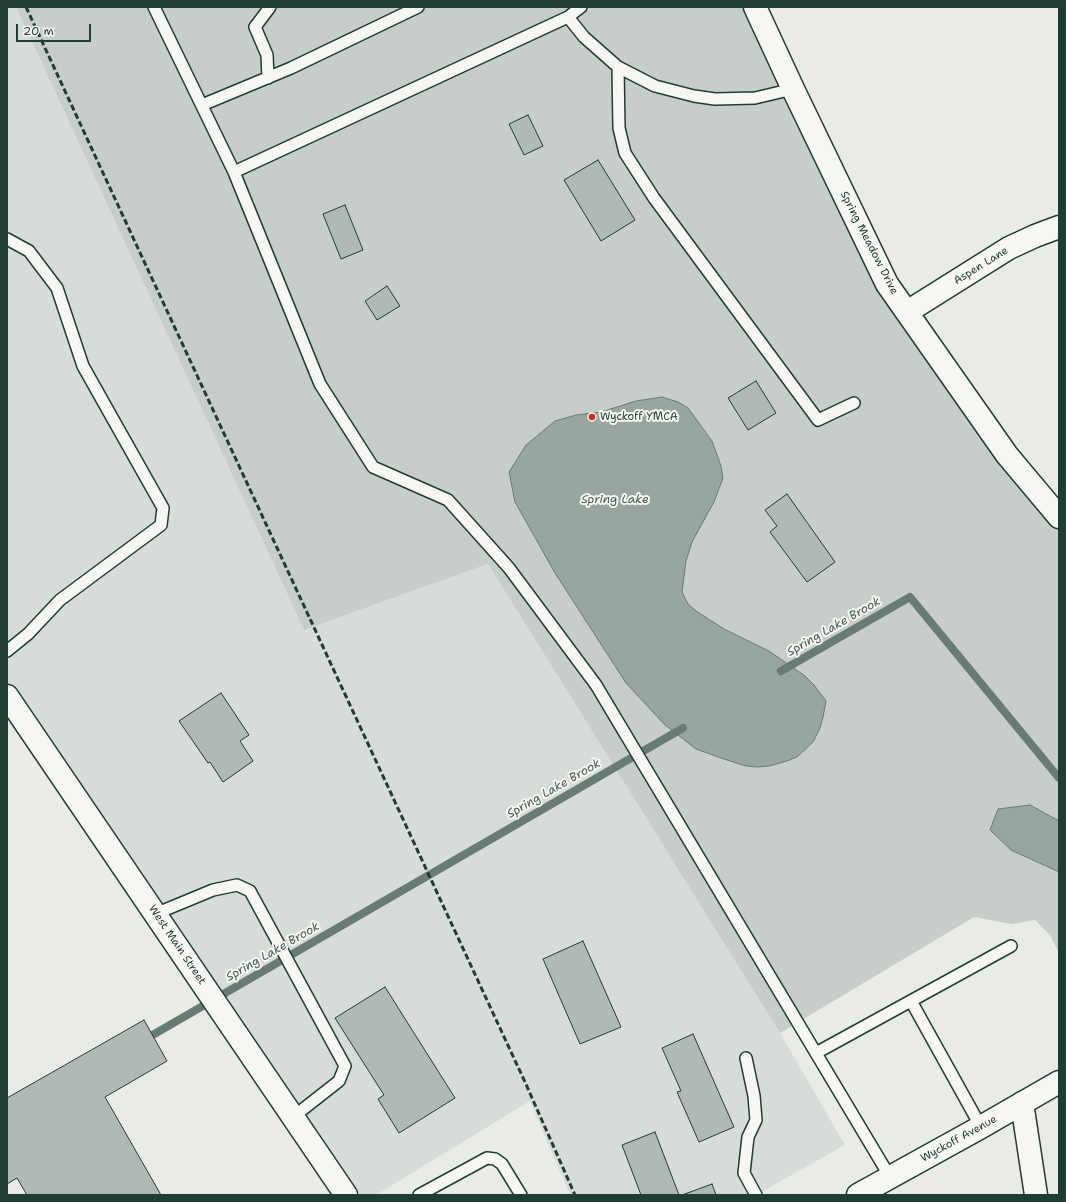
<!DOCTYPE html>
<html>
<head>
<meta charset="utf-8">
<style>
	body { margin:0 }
	#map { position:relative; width:1066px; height:1202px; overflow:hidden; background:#e9ebe7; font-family:"Shantell Sans",sans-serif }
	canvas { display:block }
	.frame { position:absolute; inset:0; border:8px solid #1f3d34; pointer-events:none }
	.scale { position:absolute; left:16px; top:24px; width:75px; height:18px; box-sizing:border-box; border:2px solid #1f3d34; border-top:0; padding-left:5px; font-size:12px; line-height:14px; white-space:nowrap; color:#1f3d34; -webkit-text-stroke:3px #f6f6f2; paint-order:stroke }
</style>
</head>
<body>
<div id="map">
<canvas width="1066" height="1202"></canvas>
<div class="frame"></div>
<div class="scale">20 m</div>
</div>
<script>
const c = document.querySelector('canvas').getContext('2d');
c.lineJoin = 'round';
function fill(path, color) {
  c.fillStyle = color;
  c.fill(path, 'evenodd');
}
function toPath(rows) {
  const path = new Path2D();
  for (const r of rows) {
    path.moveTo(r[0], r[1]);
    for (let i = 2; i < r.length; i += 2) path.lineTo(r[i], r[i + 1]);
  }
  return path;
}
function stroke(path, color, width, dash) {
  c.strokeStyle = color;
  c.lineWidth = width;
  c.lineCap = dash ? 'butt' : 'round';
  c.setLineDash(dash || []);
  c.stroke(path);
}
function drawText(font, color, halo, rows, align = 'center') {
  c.font = font + ' "Shantell Sans",sans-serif';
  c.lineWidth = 4;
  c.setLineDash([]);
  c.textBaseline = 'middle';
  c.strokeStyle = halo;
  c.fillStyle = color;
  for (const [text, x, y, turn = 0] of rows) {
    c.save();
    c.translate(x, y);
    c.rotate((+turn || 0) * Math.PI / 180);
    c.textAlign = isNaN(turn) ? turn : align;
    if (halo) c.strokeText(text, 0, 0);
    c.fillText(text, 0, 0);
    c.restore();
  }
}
const built = toPath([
	[7,7,16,7,304,630,488,564,780,1033,845,1145,756,1195,570,1195,530,1101,376,1195,352,1195,7,684]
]);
const green = toPath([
	[16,7,754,7,900,313,1059,521,1059,953,1050,935,1035,920,1012,924,974,917,780,1033,488,564,304,630]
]);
const water = toPath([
	[662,397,678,402,688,408,712,441,721,466,723,478,714,502,692,542,686,561,682,592,688,604,696,611,724,629,769,651,805,676,814,685,826,701,823,717,820,728,813,742,797,757,787,761,769,766,757,767,746,766,727,760,696,749,665,725,626,683,555,573,515,502,509,472,526,445,555,421,576,415,601,412,636,401,662,397],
	[1030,805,1059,821,1059,872,1011,850,990,830,998,809,1030,805]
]);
const stream = toPath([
	[781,671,910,597,1059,778],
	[144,1040,683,728]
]);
const building = toPath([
	[528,115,543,146,524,155,509,124,528,115],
	[598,160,635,220,601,241,564,180,598,160],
	[345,205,363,250,341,259,323,214,345,205],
	[387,286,400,306,377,320,365,301,387,286],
	[756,381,776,413,748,430,728,398,756,381],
	[787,494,835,562,807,582,770,532,777,526,765,510,787,494],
	[221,693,249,735,240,741,253,761,223,782,210,762,208,763,179,721,221,693],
	[583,941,621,1027,580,1044,543,959,583,941],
	[385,987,455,1098,399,1133,378,1099,384,1095,335,1018,385,987],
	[144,1020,167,1061,105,1097,161,1195,27,1195,17,1178,7,1184,7,1098,144,1020],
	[693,1034,734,1127,699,1142,677,1092,681,1091,662,1048,693,1034],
	[655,1132,679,1195,641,1195,622,1145,655,1132],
	[712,1184,716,1195,682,1195,712,1184]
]);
const lane = toPath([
	[154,7,234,172,320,384,373,467,448,500,509,568,596,685,890,1177],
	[568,17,584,37,618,67,655,86,694,96,715,99,755,98,793,89],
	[618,67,619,128,625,153,654,198,818,420,854,403],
	[268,78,267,55,255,27,270,7],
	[202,105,291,68,418,7],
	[234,172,568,17,581,7],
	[7,239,29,251,57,288,83,366,163,508,161,525,60,600,28,634,7,651],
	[155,914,213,890,237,885,250,891,345,1066,339,1081,293,1117],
	[911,1001,981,1127],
	[816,1053,1011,946],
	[746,1058,754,1096,756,1120,748,1137,744,1173,756,1195],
	[419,1195,487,1158,495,1159,502,1164,521,1195]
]);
const street = toPath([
	[755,7,793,89,887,284,1007,455,1059,517],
	[907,312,1009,248,1035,236,1059,227],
	[7,696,346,1195],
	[1022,1103,1036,1195]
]);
const secondary = toPath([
	[858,1195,981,1127,1059,1082]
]);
const rail = toPath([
	[26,7,525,1082,575,1195]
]);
const markers = [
	[592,417,4,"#c8321e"]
];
const streetNames = [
	["Spring Meadow Drive",869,243,63],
	["Aspen Lane",981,266,-32],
	["West Main Street",177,945,56],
	["Wyckoff Avenue",959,1139,-29]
];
const poiNames = [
	["Wyckoff YMCA",600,417]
];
const waterNames = [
	["Spring Lake",615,500],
	["Spring Lake Brook",834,627,-30],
	["Spring Lake Brook",554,789,-30],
	["Spring Lake Brook",273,952,-30]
];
fill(built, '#d8dcd8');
fill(green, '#c7cec9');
fill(water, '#99a6a0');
stroke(water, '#687c75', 1);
stroke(stream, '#687c75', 8);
fill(building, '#b0bab5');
stroke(building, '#1f3d34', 1);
stroke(lane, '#1f3d34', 14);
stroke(street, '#1f3d34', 25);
stroke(secondary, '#1f3d34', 25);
stroke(lane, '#f6f6f2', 11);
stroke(street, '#f6f6f2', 22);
stroke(secondary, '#f6f6f2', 22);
stroke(rail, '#1f3d34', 3, [6, 3]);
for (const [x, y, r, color] of markers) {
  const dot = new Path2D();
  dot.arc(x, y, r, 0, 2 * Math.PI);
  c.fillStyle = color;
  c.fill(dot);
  stroke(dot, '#f6f6f2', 1.5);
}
drawText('11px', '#1f3d34', '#f6f6f2', streetNames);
drawText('11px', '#1f3d34', '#f6f6f2', poiNames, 'left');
drawText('italic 12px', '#445c54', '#f6f6f2', waterNames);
</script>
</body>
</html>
